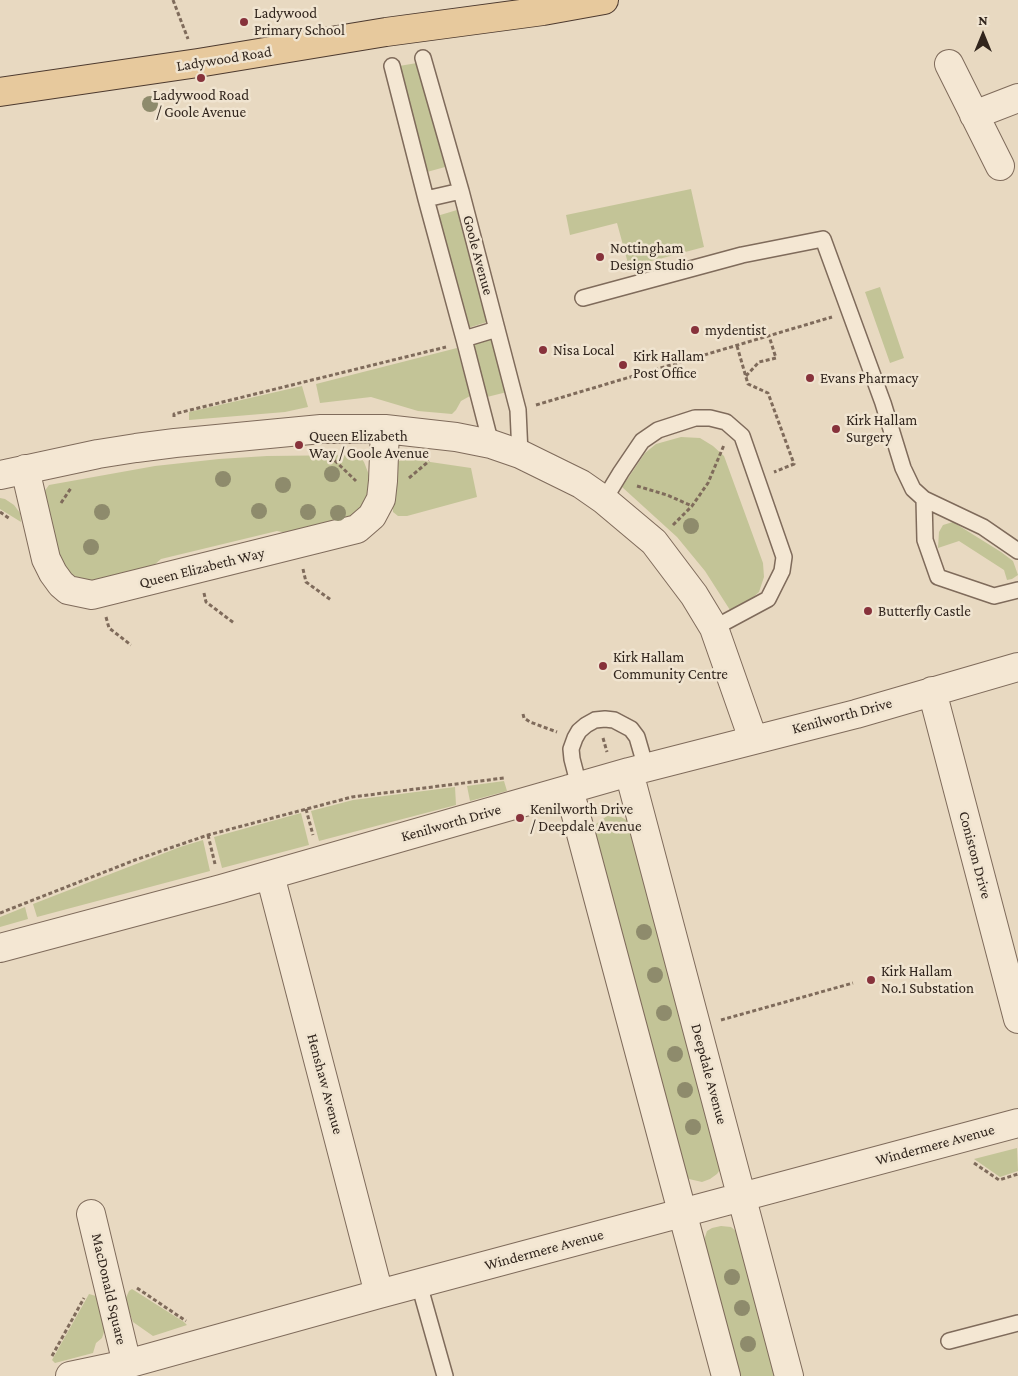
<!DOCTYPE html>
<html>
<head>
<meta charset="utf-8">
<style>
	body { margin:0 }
	#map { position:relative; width:1018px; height:1376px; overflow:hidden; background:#e8d9c1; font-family:"Crimson Pro",serif }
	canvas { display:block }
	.north { position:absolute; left:958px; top:10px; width:50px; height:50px; -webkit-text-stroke:4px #f0e4d0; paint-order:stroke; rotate:0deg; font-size:14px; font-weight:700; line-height:20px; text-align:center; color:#31251d }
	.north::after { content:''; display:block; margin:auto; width:18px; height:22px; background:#31251d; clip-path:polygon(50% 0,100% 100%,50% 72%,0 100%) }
</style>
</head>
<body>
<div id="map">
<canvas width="1018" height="1376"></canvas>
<div class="north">N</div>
</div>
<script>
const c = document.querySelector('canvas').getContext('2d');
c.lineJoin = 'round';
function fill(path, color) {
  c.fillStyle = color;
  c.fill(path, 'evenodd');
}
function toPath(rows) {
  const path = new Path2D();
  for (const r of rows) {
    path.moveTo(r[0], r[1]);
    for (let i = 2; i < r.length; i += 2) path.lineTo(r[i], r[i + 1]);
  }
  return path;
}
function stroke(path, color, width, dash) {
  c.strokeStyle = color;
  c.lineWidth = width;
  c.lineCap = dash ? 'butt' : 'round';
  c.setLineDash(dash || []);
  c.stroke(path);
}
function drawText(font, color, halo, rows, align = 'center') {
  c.font = font + ' "Crimson Pro",serif';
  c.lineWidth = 5;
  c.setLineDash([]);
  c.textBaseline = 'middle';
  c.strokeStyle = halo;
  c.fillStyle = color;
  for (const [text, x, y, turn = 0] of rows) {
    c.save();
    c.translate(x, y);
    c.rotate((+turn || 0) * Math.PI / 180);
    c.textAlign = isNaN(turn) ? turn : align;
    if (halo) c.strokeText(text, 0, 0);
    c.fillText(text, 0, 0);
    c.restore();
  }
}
const green = toPath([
	[417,63,445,167,427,172,399,66],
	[691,189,704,247,629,267,617,223,570,235,566,215],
	[457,210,487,322,468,328,437,216],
	[880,287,904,358,890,363,865,292],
	[491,339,507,392,487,397,471,345],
	[457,348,470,396,461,401,456,410,452,414,418,411,371,397,320,403,316,384],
	[302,386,308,407,285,412,189,420,189,412],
	[681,437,700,438,713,446,724,456,763,563,764,577,759,592,749,601,730,610,705,571,677,537,622,487,645,453,656,444],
	[358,455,364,462,369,475,370,487,368,501,359,514,298,535,277,531,161,559,146,572,85,584,64,574,41,496,49,485,155,466,219,459,267,456],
	[410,459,471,468,477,497,407,516,398,516,393,512,392,482,394,469,399,461],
	[0,498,5,499,14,505,20,513,21,522,0,509],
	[953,522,1001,552,1013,561,1018,575,1012,579,1007,580,1004,570,959,541,938,548,939,532,943,525],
	[504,781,507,791,470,801,467,786],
	[455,787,456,805,319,841,311,811,353,800],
	[301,813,309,845,222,868,214,837],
	[607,816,621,817,630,822,724,1164,717,1174,710,1179,702,1182,689,1179,683,1172,593,832,596,824],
	[203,840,210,871,37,917,33,904,180,847],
	[25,907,28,919,0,927,0,917],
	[1017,1148,1018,1171,1000,1177,974,1159],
	[721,1226,731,1227,742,1236,779,1376,737,1376,702,1246,707,1231,712,1228],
	[132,1289,184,1322,187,1325,153,1336,133,1322,125,1300,129,1291],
	[89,1294,96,1296,104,1324,104,1332,102,1338,96,1343,93,1353,55,1363,52,1360]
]);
const path = toPath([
	[173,0,188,39],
	[737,346,748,384,768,393,794,464,774,472],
	[746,376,759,362,776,358,769,336],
	[536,405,832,317],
	[174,417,174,414,446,347],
	[330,456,356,481],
	[409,478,429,461],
	[637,486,667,495,692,506],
	[61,503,71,488],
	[0,512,10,519],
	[673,525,692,506,708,483,724,445],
	[303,569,306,582,331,600],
	[204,593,206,602,234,623],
	[106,617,109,628,131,645],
	[523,714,524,718,530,722,557,732],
	[603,738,607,752],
	[306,809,313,835],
	[208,835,215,864],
	[0,913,135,860,208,835,352,797,504,778],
	[721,1020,853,983],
	[974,1163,999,1180,1018,1174],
	[137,1288,186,1321],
	[52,1356,84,1298]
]);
const lane = toPath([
	[423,58,461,191,518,410,520,454],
	[392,66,426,199,464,339,491,444],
	[426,199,461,191],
	[583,298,742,255,823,239,883,403,903,468,913,489,924,499,983,527,1018,551],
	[464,339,497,329],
	[924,499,925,540,938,577,994,596,1018,590],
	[604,500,621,472,642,441,658,430,695,418,710,418,726,422,742,436,784,557,782,571,768,599,714,628],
	[579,786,572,759,571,749,575,738,579,731,586,725,595,720,605,719,614,720,631,729,637,737,646,768],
	[419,1284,445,1376],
	[949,1341,1018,1323]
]);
const street = toPath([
	[949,64,1000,166],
	[974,115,1018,98],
	[25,469,46,559,53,573,61,584,68,590,92,595,357,529,372,516,381,499,383,481,385,429],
	[0,475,98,454,136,448,175,443,321,429,385,429,456,437,491,444,520,454,581,484,604,500,654,542,694,595,714,628,753,739],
	[932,691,1018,1019],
	[629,772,789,1376],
	[569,789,726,1376],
	[270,875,379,1294],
	[0,948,221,889,629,772,856,714,1018,667],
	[91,1214,127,1364],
	[70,1376,127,1364,379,1294,1018,1123]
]);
const primary = toPath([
	[0,92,198,63,386,32,543,11,604,0]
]);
const trees = [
	[150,104],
	[332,474],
	[223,479],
	[283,485],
	[259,511],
	[102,512],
	[308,512],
	[338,513],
	[691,526],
	[91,547],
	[644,932],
	[655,975],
	[664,1013],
	[675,1054],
	[685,1090],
	[693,1127],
	[732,1277],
	[742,1308],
	[748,1344]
];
const markers = [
	[244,22,5,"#87323b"],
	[201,78,5,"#87323b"],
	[600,257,5,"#87323b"],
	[695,330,5,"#87323b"],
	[543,350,5,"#87323b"],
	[623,365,5,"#87323b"],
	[810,378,5,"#87323b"],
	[836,429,5,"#87323b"],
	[299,445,5,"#87323b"],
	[868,611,5,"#87323b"],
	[603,666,5,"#87323b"],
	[520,818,5,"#87323b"],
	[871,980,5,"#87323b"]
];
const poiNames = [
	["Ladywood",254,13],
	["Primary School",254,30],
	["Ladywood Road",201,95,"center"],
	["/ Goole Avenue",201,112,"center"],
	["Nottingham",610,248],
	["Design Studio",610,265],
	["mydentist",705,330],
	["Nisa Local",553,350],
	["Kirk Hallam",633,356],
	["Post Office",633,373],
	["Evans Pharmacy",820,378],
	["Kirk Hallam",846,420],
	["Surgery",846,437],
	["Queen Elizabeth",309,436],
	["Way / Goole Avenue",309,453],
	["Butterfly Castle",878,611],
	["Kirk Hallam",613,657],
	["Community Centre",613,674],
	["Kenilworth Drive",530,809],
	["/ Deepdale Avenue",530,826],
	["Kirk Hallam",881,971],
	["No.1 Substation",881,988]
];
const streetNames = [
	["Ladywood Road",224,59,-9],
	["Goole Avenue",478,255,75],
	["Queen Elizabeth Way",202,568,-14],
	["Kenilworth Drive",842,716,-15],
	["Kenilworth Drive",451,823,-16],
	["Coniston Drive",975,855,75],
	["Deepdale Avenue",709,1074,75],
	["Henshaw Avenue",325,1084,75],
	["Windermere Avenue",935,1145,-15],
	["Windermere Avenue",544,1250,-15],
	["MacDonald Square",109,1289,77]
];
fill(green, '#c3c497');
stroke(lane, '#7f6b5b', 18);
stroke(street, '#7f6b5b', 30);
stroke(primary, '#4d3a2f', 30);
stroke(path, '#7f6b5b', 3, [4, 2.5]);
stroke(lane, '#f4e7d3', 15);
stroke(street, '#f4e7d3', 28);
stroke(primary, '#e7c99d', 28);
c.fillStyle = '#8e8b6c';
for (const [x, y] of trees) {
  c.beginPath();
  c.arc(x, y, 8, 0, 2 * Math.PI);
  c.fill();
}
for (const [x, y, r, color] of markers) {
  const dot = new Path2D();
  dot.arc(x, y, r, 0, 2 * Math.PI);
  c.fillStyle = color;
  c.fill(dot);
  stroke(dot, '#f0e4d0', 2);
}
drawText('15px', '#31251d', '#f0e4d0', poiNames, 'left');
drawText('15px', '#31251d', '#f0e4d0', streetNames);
</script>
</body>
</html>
